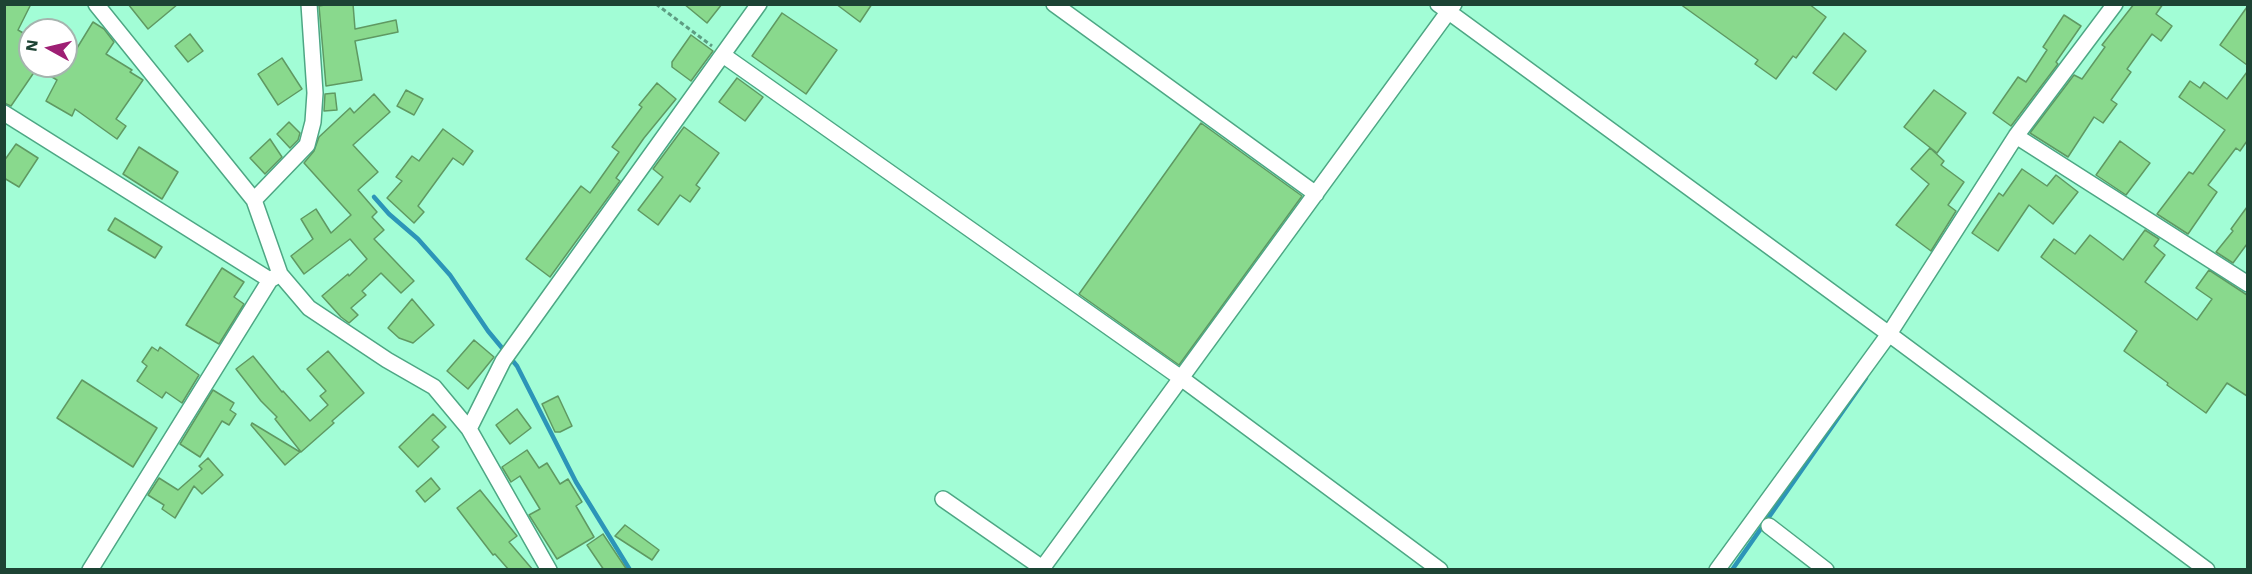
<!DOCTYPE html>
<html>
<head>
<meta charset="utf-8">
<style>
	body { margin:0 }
	#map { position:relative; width:2252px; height:574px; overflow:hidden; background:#a2fdd6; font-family:"Work Sans",sans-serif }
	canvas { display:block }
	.frame { position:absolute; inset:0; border:6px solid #1d4334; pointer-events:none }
	.north { position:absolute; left:18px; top:18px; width:60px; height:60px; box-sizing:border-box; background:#fff; border:2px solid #a5b4ae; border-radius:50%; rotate:278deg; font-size:16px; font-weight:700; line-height:24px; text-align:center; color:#1d4334 }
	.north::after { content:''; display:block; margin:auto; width:21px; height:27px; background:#9e1f74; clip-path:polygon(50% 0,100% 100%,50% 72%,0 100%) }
</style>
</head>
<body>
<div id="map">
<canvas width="2252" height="574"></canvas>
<div class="frame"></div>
<div class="north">N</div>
</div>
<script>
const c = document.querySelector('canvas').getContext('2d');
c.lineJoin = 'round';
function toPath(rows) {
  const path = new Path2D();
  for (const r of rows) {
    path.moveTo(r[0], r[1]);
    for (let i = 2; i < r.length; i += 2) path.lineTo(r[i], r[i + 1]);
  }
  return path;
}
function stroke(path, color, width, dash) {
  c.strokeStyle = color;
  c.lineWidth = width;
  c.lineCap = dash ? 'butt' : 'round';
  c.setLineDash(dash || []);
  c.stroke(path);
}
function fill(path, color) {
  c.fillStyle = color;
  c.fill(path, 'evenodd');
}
const stream = toPath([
	[374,197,389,214,418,239,450,275,488,331,517,366,576,482,630,570],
	[1732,570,1866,378]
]);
const building = toPath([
	[4,4,31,4,18,30,30,37,30,66,66,66,93,22,104,29,114,42,106,54,132,70,130,72,143,80,116,119,126,126,117,139,75,109,72,116,46,101,57,80,37,68,11,106,4,103,4,4],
	[128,4,178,4,148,29,128,4],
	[330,4,353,4,355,29,396,20,398,32,355,41,362,80,326,86,319,6,330,4],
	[684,4,722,4,707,23,684,4],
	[836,4,872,4,860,22,836,4],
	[1680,4,1809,4,1826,17,1796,58,1793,56,1776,79,1755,64,1758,60,1680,4],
	[2134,4,2163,4,2156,14,2172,26,2161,41,2152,34,2127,69,2131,72,2111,100,2117,104,2103,123,2094,117,2068,157,2030,133,2074,75,2082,79,2105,47,2102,45,2134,4],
	[2247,7,2247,65,2220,45,2247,7],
	[782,13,837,50,806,94,752,56,782,13],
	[2064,15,2081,26,2056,62,2058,64,2011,126,1993,113,2018,77,2026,82,2047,50,2043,47,2064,15],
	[1844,33,1866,51,1836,90,1813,73,1844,33],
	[190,34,203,51,188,62,175,46,190,34],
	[691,35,713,51,691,81,672,67,672,62,691,35],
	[282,58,302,89,278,105,258,74,282,58],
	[2247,72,2247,141,2240,151,2236,148,2208,185,2217,192,2188,234,2157,214,2189,172,2193,174,2225,130,2179,97,2190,81,2200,88,2204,82,2227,99,2247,72],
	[737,78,763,97,745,121,719,102,737,78],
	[657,83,676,99,644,138,616,178,620,181,550,277,526,259,581,186,590,193,619,152,612,147,642,107,639,105,657,83],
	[406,90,423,99,414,115,397,106,406,90],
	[1934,90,1966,113,1937,153,1904,127,1934,90],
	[335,93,337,110,324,111,325,94,335,93],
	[374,94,390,112,353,145,378,172,358,190,377,212,372,217,384,230,374,239,414,281,401,293,381,273,362,291,366,295,351,308,358,315,349,323,341,317,322,296,348,274,349,276,367,259,350,239,304,274,291,256,313,239,301,219,316,209,331,233,351,215,304,163,314,151,319,137,350,108,354,113,374,94],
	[289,122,300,133,298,140,290,148,277,134,289,122],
	[1201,123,1302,196,1179,365,1079,294,1201,123],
	[684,127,719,153,696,185,700,188,690,202,680,195,658,225,638,210,663,177,653,169,684,127],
	[443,129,473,151,463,165,453,158,418,206,424,212,414,223,387,198,402,181,396,177,412,156,419,161,443,129],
	[270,139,282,157,265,174,250,158,270,139],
	[2120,141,2150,163,2126,195,2096,175,2120,141],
	[16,144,38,158,19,187,4,178,4,161,16,144],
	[139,147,178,172,162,199,123,174,139,147],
	[1930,148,1944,161,1941,165,1964,182,1948,205,1956,211,1931,251,1896,225,1929,184,1911,169,1930,148],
	[2022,169,2047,186,2056,175,2078,192,2053,224,2029,205,1998,251,1972,233,1999,193,2003,196,2022,169],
	[2247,207,2247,244,2233,263,2216,252,2233,231,2231,229,2247,207],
	[115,218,162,247,155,258,108,230,115,218],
	[2145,230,2159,239,2154,246,2165,255,2145,282,2197,320,2212,299,2196,288,2209,270,2247,295,2247,396,2227,383,2206,413,2167,385,2168,383,2124,351,2137,331,2041,257,2054,239,2075,254,2090,235,2123,260,2145,230],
	[222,268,244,282,234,297,244,304,219,344,186,325,222,268],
	[412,299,434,325,413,343,399,338,388,328,412,299],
	[474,340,494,357,468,389,447,371,474,340],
	[152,347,158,351,160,347,199,375,182,403,166,392,162,398,137,381,147,366,142,362,152,347],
	[328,351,364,393,332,421,334,423,301,452,275,419,277,417,261,401,236,369,253,356,282,392,283,391,310,421,328,405,320,396,326,391,307,369,328,351],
	[82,380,157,428,133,467,57,418,82,380],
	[213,390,234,403,230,410,236,414,229,425,222,421,200,457,180,444,213,390],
	[558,396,572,426,560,432,555,432,542,404,558,396],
	[517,409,531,428,510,444,496,425,517,409],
	[433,414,446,427,432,440,439,447,418,467,399,447,433,414],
	[252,423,300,452,285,465,251,425,252,423],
	[527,450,539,468,547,463,560,484,568,479,582,502,576,506,594,537,557,559,529,515,540,509,520,476,511,482,502,467,527,450],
	[208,458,223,475,202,494,194,486,175,518,162,509,164,505,148,495,159,478,178,490,202,469,199,466,208,458],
	[431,478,440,489,425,502,416,491,431,478],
	[480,490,517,536,509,542,533,570,509,570,495,554,493,555,457,508,480,490],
	[625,525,659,550,652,560,615,536,625,525],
	[603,534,627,570,604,570,587,545,603,534]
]);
const path = toPath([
	[656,4,712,46]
]);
const minor = toPath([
	[96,4,254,200,280,274,309,308,387,360,434,387,469,429,549,570],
	[1054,4,1316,194],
	[1438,4,1889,334,2207,570],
	[723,55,1181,378,1440,570],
	[4,113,270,280],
	[2016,136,2248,284],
	[254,200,307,145,313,122,315,93,309,4],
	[469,429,503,361,759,4],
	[943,499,1045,570],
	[1769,526,1826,570],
	[90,570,270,280,280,274],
	[1041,570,1454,4],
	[1717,570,1889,334,2016,136,2115,4]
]);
stroke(stream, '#2c95b8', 4.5);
fill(building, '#89d98d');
stroke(building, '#5f9962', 1.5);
stroke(minor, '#4da784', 18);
stroke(path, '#5d9d82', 3, [4.5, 3]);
stroke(minor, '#fff', 15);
</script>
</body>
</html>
